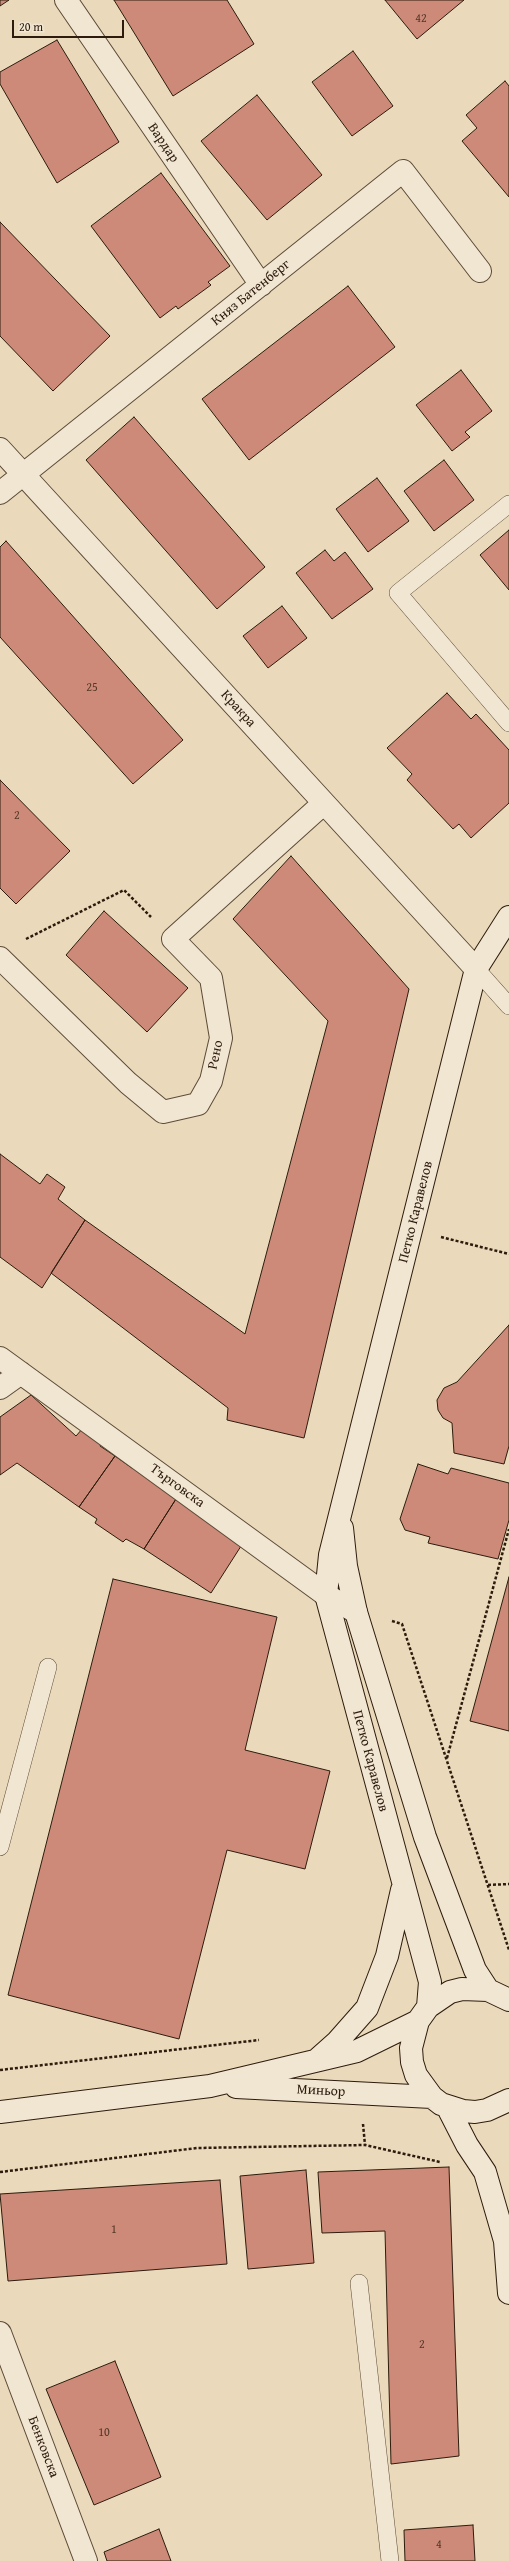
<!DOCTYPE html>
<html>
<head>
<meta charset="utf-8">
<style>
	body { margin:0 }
	#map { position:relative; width:509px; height:2561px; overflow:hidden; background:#ead9ba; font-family:"Gentium Book Plus",serif }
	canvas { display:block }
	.scale { position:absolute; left:12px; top:20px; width:112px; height:18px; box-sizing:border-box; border:2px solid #2d1c0d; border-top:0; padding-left:5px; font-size:12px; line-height:14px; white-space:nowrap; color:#2d1c0d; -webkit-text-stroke:3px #f1e6d2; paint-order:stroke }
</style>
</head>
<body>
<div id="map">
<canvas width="509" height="2561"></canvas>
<div class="scale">20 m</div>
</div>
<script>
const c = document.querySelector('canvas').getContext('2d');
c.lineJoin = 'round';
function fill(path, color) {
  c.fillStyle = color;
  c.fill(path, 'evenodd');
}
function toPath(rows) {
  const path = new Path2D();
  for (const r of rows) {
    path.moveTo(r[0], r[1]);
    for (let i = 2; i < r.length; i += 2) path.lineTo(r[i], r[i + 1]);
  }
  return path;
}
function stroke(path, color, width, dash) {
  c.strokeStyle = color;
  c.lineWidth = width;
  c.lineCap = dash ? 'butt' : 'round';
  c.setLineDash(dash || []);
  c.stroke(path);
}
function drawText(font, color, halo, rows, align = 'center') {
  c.font = font + ' "Gentium Book Plus",serif';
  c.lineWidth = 3;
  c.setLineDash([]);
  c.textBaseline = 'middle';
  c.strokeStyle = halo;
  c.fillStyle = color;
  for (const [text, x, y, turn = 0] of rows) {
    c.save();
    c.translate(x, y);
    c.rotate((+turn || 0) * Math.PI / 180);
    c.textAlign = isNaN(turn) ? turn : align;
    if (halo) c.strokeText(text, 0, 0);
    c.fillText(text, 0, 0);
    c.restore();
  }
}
const building = toPath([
	[0,0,9,0,0,6,0,0],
	[114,0,227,0,254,44,173,96,114,0],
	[385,0,464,0,417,39,385,0],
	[57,40,119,142,57,183,0,84,0,72,57,40],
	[353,51,393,106,352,136,312,82,353,51],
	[505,81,509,86,509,197,462,141,477,128,466,115,505,81],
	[257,95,322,175,267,220,201,141,257,95],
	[161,173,230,266,208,282,211,285,178,309,176,306,160,318,91,226,161,173],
	[0,222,110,336,53,391,0,336,0,222],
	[348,286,395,347,249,460,202,399,348,286],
	[461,370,492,411,465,432,470,437,452,451,416,405,461,370],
	[134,417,265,567,217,609,86,460,134,417],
	[444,460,474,500,434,531,404,491,444,460],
	[377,478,409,521,368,552,336,509,377,478],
	[509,530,509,590,480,555,509,530],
	[6,541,183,740,133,784,0,637,0,547,6,541],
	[325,550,334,561,345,552,373,589,332,619,296,573,325,550],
	[282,606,307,638,268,668,243,636,282,606],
	[447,693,471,719,476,714,509,750,509,803,471,838,459,824,453,829,407,780,412,774,387,748,447,693],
	[0,780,70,851,16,904,0,888,0,780],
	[291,856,409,989,304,1438,227,1420,228,1408,51,1273,85,1220,245,1334,328,1021,233,919,291,856],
	[104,911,188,988,147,1032,66,955,104,911],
	[0,1154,40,1184,47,1174,65,1187,58,1199,85,1220,42,1288,0,1257,0,1154],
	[509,1325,509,1446,504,1464,454,1453,452,1423,443,1418,438,1410,437,1400,444,1388,457,1382,509,1325],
	[31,1395,76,1436,83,1428,103,1440,100,1446,115,1456,79,1507,17,1463,0,1475,0,1417,31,1395],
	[115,1456,132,1468,134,1465,176,1499,144,1549,126,1539,123,1542,95,1523,97,1519,79,1507,115,1456],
	[418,1464,448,1474,451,1468,509,1483,509,1520,498,1559,428,1543,430,1537,405,1530,400,1519,418,1464],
	[176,1499,243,1543,211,1593,144,1549,176,1499],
	[509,1577,509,1731,470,1721,509,1577],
	[113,1579,277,1617,245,1750,330,1771,305,1869,227,1850,179,2039,8,1995,113,1579],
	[449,2167,459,2456,391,2464,385,2231,322,2233,318,2172,449,2167],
	[306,2170,314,2263,248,2269,240,2176,306,2170],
	[220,2180,227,2264,8,2281,0,2194,220,2180],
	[115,2361,161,2477,94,2505,46,2389,115,2361],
	[473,2525,475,2561,405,2561,404,2530,473,2525],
	[159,2529,171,2561,107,2561,104,2552,159,2529]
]);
const path = toPath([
	[26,939,124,890,151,917],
	[441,1237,509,1254],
	[392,1621,402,1624,509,1950],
	[447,1758,509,1529],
	[488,1885,509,1884],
	[0,2070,259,2040],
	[363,2124,365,2145],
	[0,2172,197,2148,365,2145,440,2162]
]);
const lane = toPath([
	[509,504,398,593,509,723],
	[476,969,509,1006],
	[0,1847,48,1667],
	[359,2283,390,2561]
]);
const street = toPath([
	[66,0,261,285],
	[0,449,476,969],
	[0,493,403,171,480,271],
	[0,958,128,1083,163,1112,198,1104,211,1081,221,1038,211,978,173,939,324,803],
	[0,1358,326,1595,356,1612],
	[0,1388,21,1373],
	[0,2333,86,2561]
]);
const secondary = toPath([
	[342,1528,346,1566,356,1612,425,1837,475,1970,488,1990],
	[509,2000,488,1990,462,1989,450,1992,428,2007,418,2021,411,2048,412,2062,416,2075,432,2097,441,2104,463,2111,475,2112,487,2110,509,2100],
	[428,2007,430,1982,326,1595,330,1555,476,969,509,917],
	[319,2058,337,2042,367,2008,387,1956,402,1890],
	[236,2087,432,2097],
	[447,2106,467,2145,485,2172,505,2241,509,2293],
	[0,2112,210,2086,357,2051,418,2021]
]);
const numberNames = [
	["42",421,19],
	["25",92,688],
	["2",17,816],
	["1",114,2230],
	["2",422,2345],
	["10",104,2433],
	["4",439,2545]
];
const streetNames = [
	["Вардар",163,143,56],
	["Княз Батенберг",251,293,-39],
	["Кракра",238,709,48],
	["Рено",216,1055,-78],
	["Петко Каравелов",416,1212,-76],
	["Търговска",177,1486,36],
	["Петко Каравелов",370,1761,75],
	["Миньор",321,2091,3],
	["Бенковска",43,2447,69]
];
fill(building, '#cd8a79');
stroke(building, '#2d1c0d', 1);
stroke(lane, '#5c4b38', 18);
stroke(street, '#5c4b38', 24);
stroke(secondary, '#2d1c0d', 24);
stroke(path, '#2d1c0d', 2.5, [3, 2]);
stroke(lane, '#f1e6d2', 17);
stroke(street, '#f1e6d2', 22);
stroke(secondary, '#f1e6d2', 22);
drawText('12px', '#553828', null, numberNames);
drawText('14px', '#2d1c0d', '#f1e6d2', streetNames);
</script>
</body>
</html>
